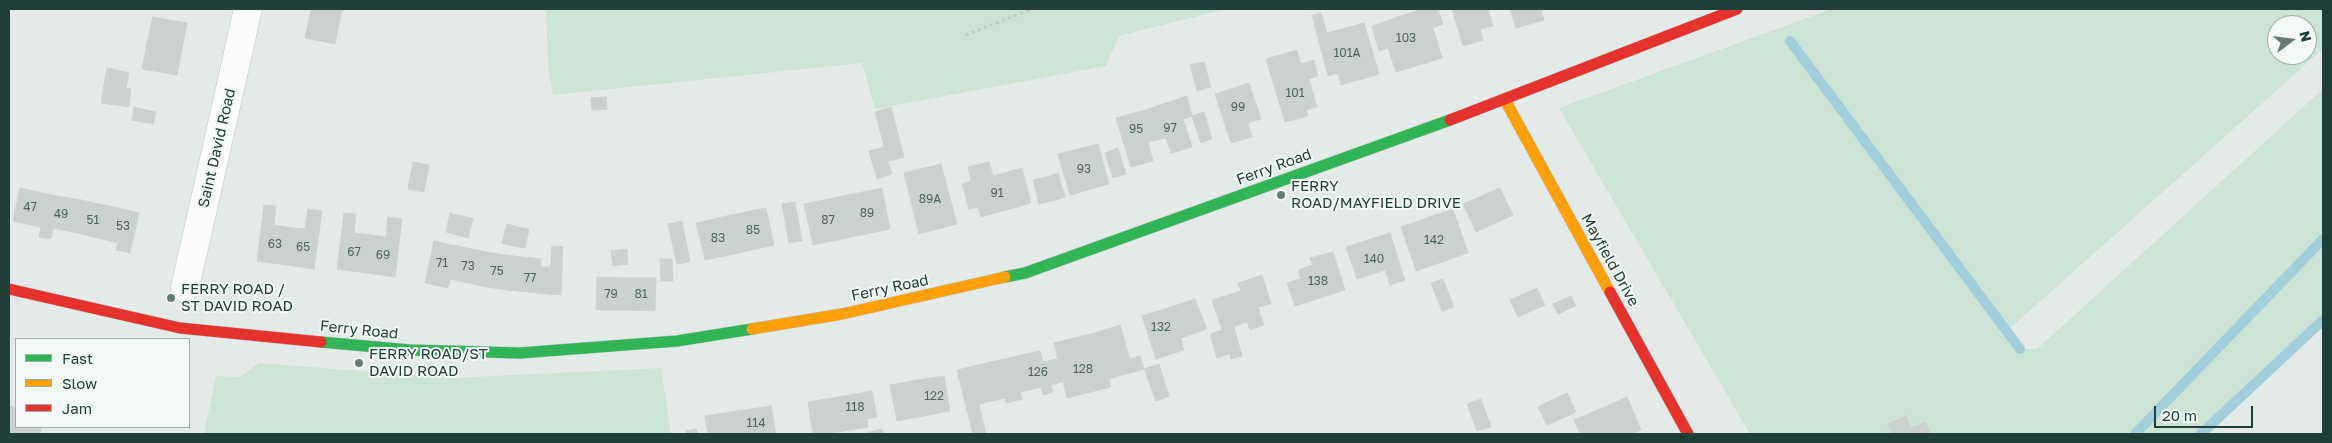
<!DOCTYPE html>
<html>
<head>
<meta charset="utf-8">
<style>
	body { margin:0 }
	#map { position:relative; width:2332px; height:443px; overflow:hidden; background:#e4eae7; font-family:"Golos Text",sans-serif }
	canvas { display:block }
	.frame { position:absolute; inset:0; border:10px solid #203f39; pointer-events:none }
	.legend { position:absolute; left:15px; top:338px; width:175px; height:90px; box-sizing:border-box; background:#f2f9f6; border:1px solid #9eafaa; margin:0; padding:6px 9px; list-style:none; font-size:15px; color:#203f39 }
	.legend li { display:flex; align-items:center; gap:10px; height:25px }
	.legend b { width:25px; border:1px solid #9eafaa }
	.north { position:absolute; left:2267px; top:15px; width:50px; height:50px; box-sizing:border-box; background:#f2f9f6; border:1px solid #9eafaa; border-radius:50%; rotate:75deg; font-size:14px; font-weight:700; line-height:20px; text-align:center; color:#203f39 }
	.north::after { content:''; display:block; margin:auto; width:18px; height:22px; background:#657b76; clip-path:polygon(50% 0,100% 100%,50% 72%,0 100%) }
	.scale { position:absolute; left:2154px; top:406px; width:99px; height:22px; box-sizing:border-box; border:2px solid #203f39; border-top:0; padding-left:6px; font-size:15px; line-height:18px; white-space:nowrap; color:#203f39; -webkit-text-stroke:4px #f2f9f6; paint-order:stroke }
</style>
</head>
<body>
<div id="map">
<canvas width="2332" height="443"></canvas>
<div class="frame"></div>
<ul class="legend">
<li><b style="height:6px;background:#30b455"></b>Fast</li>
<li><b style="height:6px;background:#ff9f0a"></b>Slow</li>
<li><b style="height:6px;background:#e5322d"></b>Jam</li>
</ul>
<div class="north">N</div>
<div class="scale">20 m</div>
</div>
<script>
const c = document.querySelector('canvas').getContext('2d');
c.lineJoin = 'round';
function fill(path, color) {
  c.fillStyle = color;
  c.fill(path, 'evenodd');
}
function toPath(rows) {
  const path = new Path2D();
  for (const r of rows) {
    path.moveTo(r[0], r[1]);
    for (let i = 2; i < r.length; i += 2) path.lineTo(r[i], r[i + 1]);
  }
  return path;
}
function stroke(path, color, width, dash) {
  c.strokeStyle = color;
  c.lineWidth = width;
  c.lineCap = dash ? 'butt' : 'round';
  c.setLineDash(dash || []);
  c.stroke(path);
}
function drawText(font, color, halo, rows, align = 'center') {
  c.font = font + ' "Golos Text",sans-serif';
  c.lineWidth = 4;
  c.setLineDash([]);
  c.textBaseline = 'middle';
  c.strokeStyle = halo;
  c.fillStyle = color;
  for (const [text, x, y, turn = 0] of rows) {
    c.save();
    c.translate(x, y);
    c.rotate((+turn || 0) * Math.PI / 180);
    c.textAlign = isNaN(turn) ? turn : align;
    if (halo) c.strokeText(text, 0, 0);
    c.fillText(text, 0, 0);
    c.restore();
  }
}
const green = toPath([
	[546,9,1226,9,1119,36,1106,66,875,109,862,63,553,95,548,65],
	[1832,9,2323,9,2323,49,2007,331,2020,349,2037,349,2323,89,2323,320,2201,434,1750,434,1559,108],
	[2277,25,2307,25,2307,55,2277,55],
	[259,363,451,378,661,368,671,434,204,434,216,376,240,377]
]);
const stream = toPath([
	[1790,41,2020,349],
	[2135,434,2323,239],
	[2201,434,2323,320]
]);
const building = toPath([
	[311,9,342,9,335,44,305,38,311,9],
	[1421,9,1438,9,1443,24,1433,28,1442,58,1396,72,1388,48,1379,51,1372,26,1421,9],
	[1452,9,1488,9,1493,26,1480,29,1483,40,1463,46,1452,9],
	[1510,9,1541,9,1544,20,1516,28,1510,9],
	[1321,13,1327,33,1364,23,1379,74,1341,85,1338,73,1328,76,1312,15,1321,13],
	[153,17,187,23,182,49,147,43,153,17],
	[147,43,182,49,177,75,142,69,147,43],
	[1297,50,1301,64,1314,60,1318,76,1309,79,1317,107,1306,110,1308,116,1285,122,1266,59,1297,50],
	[1204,62,1211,87,1197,91,1190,65,1204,62],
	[107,68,129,73,126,89,104,85,107,68],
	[1249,83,1261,119,1248,123,1252,137,1231,143,1215,94,1249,83],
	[104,85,131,89,129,107,101,103,104,85],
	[1187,96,1192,116,1183,119,1192,147,1171,153,1166,138,1156,140,1148,109,1187,96],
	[606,97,607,109,592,110,591,98,606,97],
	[134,107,156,112,153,124,132,120,134,107],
	[891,107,904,157,888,161,875,112,891,107],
	[1148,109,1156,140,1148,142,1153,161,1131,167,1116,118,1148,109],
	[1204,112,1212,139,1201,143,1192,116,1204,112],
	[1098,144,1109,184,1070,195,1058,154,1098,144],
	[884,147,892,174,877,179,869,151,884,147],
	[1118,148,1126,174,1113,178,1105,153,1118,148],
	[413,162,429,165,424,192,408,189,413,162],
	[989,162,993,176,1022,168,1031,203,981,217,978,207,969,209,962,184,971,181,968,167,989,162],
	[941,164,957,224,919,234,904,173,941,164],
	[1058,173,1065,197,1052,201,1046,177,1058,173],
	[1046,177,1052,201,1039,204,1033,180,1046,177],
	[20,188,47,194,41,227,13,221,20,188],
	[882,188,890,229,852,237,843,196,882,188],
	[1500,188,1513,215,1476,232,1463,204,1500,188],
	[47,194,81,200,73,232,53,228,51,239,39,237,47,194],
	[843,196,852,237,813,245,804,204,843,196],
	[81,200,113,207,106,240,73,232,81,200],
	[795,202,802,241,789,243,782,204,795,202],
	[264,205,276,206,274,225,292,228,287,265,257,261,264,205],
	[113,207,139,213,130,253,116,250,118,243,106,240,113,207],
	[766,208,774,245,739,253,731,215,766,208],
	[308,209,322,211,314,269,287,265,292,228,305,229,308,209],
	[1453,209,1468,253,1416,271,1401,227,1453,209],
	[344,213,356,214,354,233,372,235,367,273,337,269,344,213],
	[450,213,461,216,457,235,446,232,450,213],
	[731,215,739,253,705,260,696,223,731,215],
	[461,216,473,218,468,238,457,235,461,216],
	[388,217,402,219,395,277,367,273,372,235,386,237,388,217],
	[682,221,690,262,677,264,668,224,682,221],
	[507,224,518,227,513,246,502,243,507,224],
	[518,227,529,229,525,248,513,246,518,227],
	[1390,233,1405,280,1390,285,1385,270,1357,279,1346,247,1390,233],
	[434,241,457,246,448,288,425,283,434,241],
	[457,246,486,252,481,286,450,279,457,246],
	[552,246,563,247,561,295,549,294,552,246],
	[627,249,628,264,613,266,611,251,627,249],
	[486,252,513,256,507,290,481,286,486,252],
	[1333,252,1345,290,1295,306,1287,283,1301,279,1298,270,1313,265,1310,258,1333,252],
	[513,256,541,259,541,267,551,267,549,294,507,290,513,256],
	[660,259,672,259,673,281,661,281,660,259],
	[1262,275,1271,304,1258,307,1264,325,1250,330,1247,322,1222,330,1212,300,1241,291,1238,283,1262,275],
	[597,277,627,278,626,310,596,310,597,277],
	[627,278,656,278,655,311,626,310,627,278],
	[1443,279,1454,307,1442,311,1431,283,1443,279],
	[1537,288,1545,305,1518,317,1510,300,1537,288],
	[1571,296,1576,306,1558,314,1553,304,1571,296],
	[1195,299,1207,329,1181,338,1171,307,1195,299],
	[1171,307,1184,350,1156,359,1142,316,1171,307],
	[1120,325,1130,359,1140,356,1144,369,1109,379,1095,333,1120,325],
	[1234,327,1242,356,1231,359,1222,330,1234,327],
	[1222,330,1229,354,1217,358,1210,334,1222,330],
	[1095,333,1111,387,1067,398,1054,343,1095,333],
	[1040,351,1043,362,1057,359,1063,382,1051,385,1053,392,1043,395,1041,387,1020,392,1012,357,1040,351],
	[1012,357,1022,399,1006,403,1005,398,979,404,986,434,973,434,957,370,1012,357],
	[1159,364,1169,396,1156,401,1144,369,1159,364],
	[944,376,950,411,924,416,917,380,944,376],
	[917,380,924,416,897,421,890,385,917,380],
	[872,391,877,417,867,419,868,427,838,432,833,398,872,391],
	[1567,393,1576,412,1561,419,1552,400,1567,393],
	[1627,397,1641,430,1631,434,1612,434,1600,409,1627,397],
	[833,398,838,432,813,434,808,402,833,398],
	[1481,399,1491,427,1477,431,1467,404,1481,399],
	[1552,400,1561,419,1547,425,1538,407,1552,400],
	[10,406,16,408,16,427,41,427,40,434,9,434,10,406],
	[771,406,776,434,740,434,737,411,771,406],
	[1600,409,1612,434,1580,434,1574,420,1600,409],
	[737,411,740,434,708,434,705,416,737,411],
	[1906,416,1910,428,1925,422,1931,434,1892,434,1888,424,1906,416],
	[696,429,698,434,687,434,686,431,696,429],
	[882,429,884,434,866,434,866,433,882,429]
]);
const path = toPath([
	[966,35,1032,9]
]);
const street = toPath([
	[185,288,248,9]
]);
const fast = toPath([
	[1005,277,1025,273,1450,120],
	[321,342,410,350,520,353,677,341,752,329]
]);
const slow = toPath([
	[1505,100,1610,292],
	[752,329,842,314,1005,277]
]);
const jam = toPath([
	[1450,120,1737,9],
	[9,289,180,328,321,342],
	[1610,292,1688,434]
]);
const markers = [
	[1281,195,5,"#657b76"],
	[171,298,5,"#657b76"],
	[359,363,5,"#657b76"]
];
const numberNames = [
	["103",1406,38],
	["101A",1347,53],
	["101",1295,93],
	["99",1238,107],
	["97",1170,128],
	["95",1136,129],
	["93",1084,169],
	["91",997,193],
	["89A",930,199],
	["47",30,207],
	["89",867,213],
	["49",61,214],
	["51",93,220],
	["87",828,220],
	["53",123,226],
	["85",753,230],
	["83",718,238],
	["142",1434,240],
	["63",275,244],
	["65",303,247],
	["67",354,252],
	["69",383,255],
	["140",1374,259],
	["71",442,263],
	["73",468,266],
	["75",497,271],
	["77",530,278],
	["138",1318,281],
	["79",611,294],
	["81",641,294],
	["132",1161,327],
	["128",1083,369],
	["126",1038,372],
	["122",934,396],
	["118",855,407],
	["114",756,423]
];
const streetNames = [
	["Saint David Road",217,148,-77],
	["Ferry Road",1274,167,-20],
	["Mayfield Drive",1610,260,61],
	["Ferry Road",890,288,-12],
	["Ferry Road",359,330,6]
];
const poiNames = [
	["FERRY",1291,186],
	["ROAD/MAYFIELD DRIVE",1291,203],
	["FERRY ROAD /",181,289],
	["ST DAVID ROAD",181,306],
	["FERRY ROAD/ST",369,354],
	["DAVID ROAD",369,371]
];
fill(green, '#cce4d5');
stroke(stream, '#a2cedb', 10);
fill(building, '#cbd1cf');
stroke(building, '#cdd3d0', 1);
stroke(street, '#c1c7c4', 29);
stroke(fast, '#bfc7c5', 12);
stroke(slow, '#bfc7c5', 12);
stroke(jam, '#bfc7c5', 12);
stroke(path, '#c0cac8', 3, [2.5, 4]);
stroke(street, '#fbfcfb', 28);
stroke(fast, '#30b455', 11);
stroke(slow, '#ff9f0a', 11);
stroke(jam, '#e5322d', 11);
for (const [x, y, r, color] of markers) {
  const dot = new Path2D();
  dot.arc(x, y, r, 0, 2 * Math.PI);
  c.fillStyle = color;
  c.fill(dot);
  stroke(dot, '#f2f9f6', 2);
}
drawText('12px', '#4c645f', null, numberNames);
drawText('15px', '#203f39', '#f2f9f6', streetNames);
drawText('15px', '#203f39', '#f2f9f6', poiNames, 'left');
</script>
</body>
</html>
